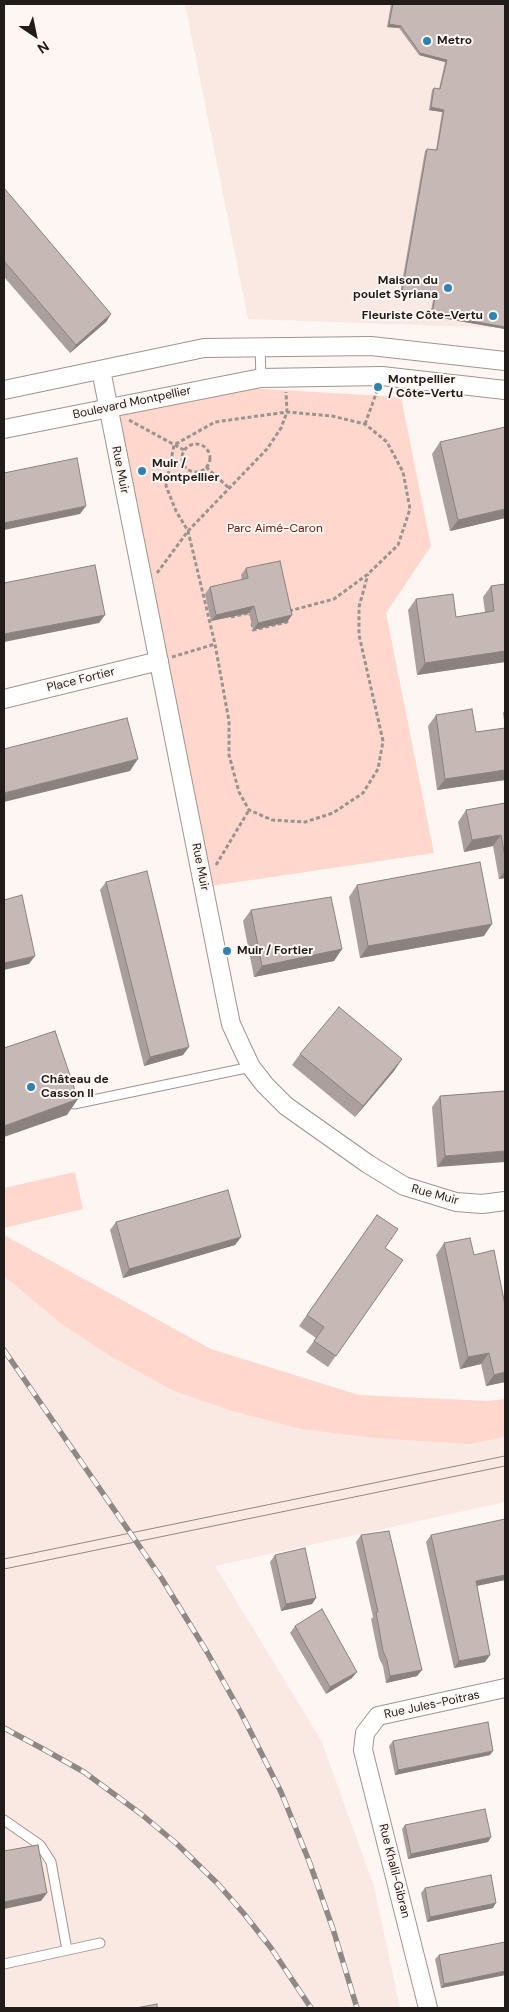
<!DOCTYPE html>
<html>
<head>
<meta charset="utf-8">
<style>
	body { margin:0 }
	#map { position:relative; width:509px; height:2012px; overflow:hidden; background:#fef6f3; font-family:"DM Sans",sans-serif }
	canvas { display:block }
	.frame { position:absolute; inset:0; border:5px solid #211c1a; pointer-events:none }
	.north { position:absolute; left:10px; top:10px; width:50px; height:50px; -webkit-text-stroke:4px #fef6f3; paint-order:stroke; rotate:146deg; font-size:14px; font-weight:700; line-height:20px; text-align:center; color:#211c1a }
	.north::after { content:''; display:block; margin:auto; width:18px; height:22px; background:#211c1a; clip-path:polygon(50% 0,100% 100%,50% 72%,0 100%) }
</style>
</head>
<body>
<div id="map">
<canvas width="509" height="2012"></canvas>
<div class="frame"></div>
<div class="north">N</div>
</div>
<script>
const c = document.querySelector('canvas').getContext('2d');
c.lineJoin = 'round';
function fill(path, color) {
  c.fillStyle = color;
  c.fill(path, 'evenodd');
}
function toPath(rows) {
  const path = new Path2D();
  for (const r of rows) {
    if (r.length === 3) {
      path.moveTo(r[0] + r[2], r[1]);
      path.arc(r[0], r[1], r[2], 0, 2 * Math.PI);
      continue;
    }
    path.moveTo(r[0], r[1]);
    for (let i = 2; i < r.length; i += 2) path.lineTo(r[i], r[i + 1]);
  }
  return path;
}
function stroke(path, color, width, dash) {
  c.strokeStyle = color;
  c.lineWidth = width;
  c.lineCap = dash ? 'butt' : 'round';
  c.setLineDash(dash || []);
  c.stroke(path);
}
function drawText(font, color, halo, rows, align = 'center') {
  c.font = font + ' "DM Sans",sans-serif';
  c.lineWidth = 4;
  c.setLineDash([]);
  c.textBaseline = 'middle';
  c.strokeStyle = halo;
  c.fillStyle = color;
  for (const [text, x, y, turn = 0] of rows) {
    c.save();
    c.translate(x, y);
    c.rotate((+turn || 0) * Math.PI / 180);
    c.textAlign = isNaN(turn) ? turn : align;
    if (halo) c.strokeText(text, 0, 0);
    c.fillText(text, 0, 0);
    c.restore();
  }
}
const built = toPath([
	[185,4,505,4,505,328,248,319],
	[4,1275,60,1323,105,1353,470,1444,505,1437,505,1502,215,1566,321,1740,374,1886,400,2008,4,2008]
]);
const green = toPath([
	[212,386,401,397,431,546,386,613,434,853,204,887,108,409],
	[75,1172,83,1209,4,1228,4,1188],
	[4,1235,211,1349,359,1395,488,1401,505,1399,505,1437,470,1444,376,1438,301,1429,229,1410,172,1390,105,1353,60,1323,9,1280,4,1275]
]);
const path = toPath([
	[129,420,184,450],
	[365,424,377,391],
	[196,458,14],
	[206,467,229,488],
	[157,573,188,531,267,449,281,428,287,412,286,392],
	[289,611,334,599,368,574,398,545,410,509,403,472,387,442,365,424,332,416,287,412,215,422,174,445,166,486,176,511,188,531,215,644,229,721,229,755,239,792,249,810,272,820,305,822,333,813,363,793,378,769,383,741,359,635,359,607,368,574],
	[231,617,249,613,250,615],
	[252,623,253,630,287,622,286,619],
	[172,657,215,644],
	[216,865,249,810]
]);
const lane = toPath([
	[260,347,261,378],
	[74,1104,251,1067],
	[4,1820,40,1845,51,1862,67,1950],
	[4,1964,100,1943]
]);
const street = toPath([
	[101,370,227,1005,231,1024,241,1046,251,1067,265,1085,286,1106,368,1164,404,1186,456,1202,482,1204,505,1201],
	[4,390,204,348,371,346,505,361],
	[4,429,261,378,382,376,505,390],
	[4,699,159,661],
	[428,2008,363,1750,365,1733,378,1716,505,1688]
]);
const tram = toPath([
	[4,1559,505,1456],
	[4,1569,505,1466]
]);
const rail = toPath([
	[4,1350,162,1579,207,1652,241,1713,281,1792,309,1861,333,1929,357,2008],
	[4,1728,45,1750,84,1772,141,1814,177,1844,218,1884,245,1915,271,1948,311,2008]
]);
const wall = toPath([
	[391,4,505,4,505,329,430,316,433,300,400,294,425,151,427,149,436,150,442,112,429,110,432,90,434,88,439,89,445,62,419,55,399,28,387,27],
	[4,188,111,314,106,322,70,353,4,277],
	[440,442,505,518,450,531,432,454],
	[246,568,292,615,287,622,253,630,249,613,211,621,205,594,210,587,242,580,241,575],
	[505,584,505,662,417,675,408,610,416,599,456,617,485,612,483,597,491,586],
	[505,710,505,780,437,790,428,726,436,715,476,732,505,728,503,713],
	[505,803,505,878,499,879,493,846,464,852,458,822,466,810],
	[106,882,183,1055,144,1066,100,890],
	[357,885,484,936,360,958,349,897],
	[251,910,342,949,334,961,254,977,243,921],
	[300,1054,402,1059,394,1071,355,1117,292,1065],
	[505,1091,437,1167,432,1107,440,1096],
	[377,1215,385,1248,403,1260,328,1367,306,1352,316,1338,299,1326],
	[116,1222,241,1237,235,1245,123,1278,110,1230],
	[444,1243,474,1255,505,1305,505,1382,486,1386,481,1364,460,1369,436,1255],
	[361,1535,422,1670,417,1676,386,1683,383,1666,379,1658,371,1619,373,1617,356,1542],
	[431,1535,505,1580,477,1586,490,1655,485,1662,454,1668,426,1542],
	[275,1555,316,1598,312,1604,281,1611,270,1562],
	[295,1626,352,1678,326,1694,290,1633],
	[393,1741,490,1755,395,1775,389,1746],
	[405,1825,491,1837,488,1842,408,1859,402,1829],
	[425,1888,493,1908,427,1922,421,1893],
	[505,1942,505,1975,441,1988,435,1959,439,1955]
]);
const shadedWall = toPath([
	[389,24,401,26,399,28,387,27],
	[420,53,447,60,445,62,419,55],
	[431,107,444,110,442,112,429,110],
	[402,292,435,298,433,300,400,294],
	[111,314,106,322,70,353,76,345],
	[432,314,505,327,505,329,430,316],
	[86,506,80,514,4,530,4,523],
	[505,509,505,518,450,531,458,520],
	[254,606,249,613,211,621,216,615],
	[105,615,99,623,4,642,4,634],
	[292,615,287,622,253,630,258,623],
	[505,651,505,662,417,675,425,663],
	[138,759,130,771,4,802,4,793],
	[505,770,505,780,437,790,445,779],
	[501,835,493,846,464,852,472,840],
	[505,871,505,878,499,879],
	[492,924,484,936,360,958,368,946],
	[342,949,334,961,254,977,262,966],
	[35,956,29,964,4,970,4,963],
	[189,1047,183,1055,144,1066,150,1057],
	[402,1059,394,1071,355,1117,363,1106],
	[78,1099,67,1115,4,1137,4,1126],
	[505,1151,505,1162,437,1167,445,1156],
	[241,1237,235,1245,123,1278,129,1269],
	[489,1353,481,1364,460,1369,468,1357],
	[505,1372,505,1382,486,1386,494,1375],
	[505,1575,505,1580,471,1587,476,1581],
	[316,1598,312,1604,281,1611,286,1604],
	[490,1655,485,1662,454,1668,459,1661],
	[422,1670,417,1676,386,1683,390,1676],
	[357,1672,352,1678,326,1694,330,1687],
	[493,1751,490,1755,395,1775,398,1770],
	[491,1837,488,1842,408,1859,411,1854],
	[47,1893,41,1901,4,1909,4,1902],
	[496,1903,493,1908,427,1922,430,1917],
	[505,1971,505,1975,441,1988,444,1984]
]);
const building = toPath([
	[393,4,505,4,505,327,432,314,435,298,402,292,427,149,437,150,444,110,431,107,434,88,440,89,447,60,420,53,401,26,389,24,393,4],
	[4,188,111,314,76,345,4,261,4,188],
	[505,427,505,509,458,520,440,442,505,427],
	[77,458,86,506,4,523,4,473,77,458],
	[280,561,292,615,258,623,254,606,216,615,210,587,248,578,246,568,280,561],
	[95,565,105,615,4,634,4,583,95,565],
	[505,584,505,651,425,663,416,599,453,594,456,617,494,611,491,586,505,584],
	[472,709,476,732,505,728,505,770,445,779,436,715,472,709],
	[127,718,138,759,4,793,4,749,127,718],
	[505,803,505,857,501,835,472,840,466,810,505,803],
	[480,862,492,924,368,946,357,885,480,862],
	[147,871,189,1047,150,1057,106,882,147,871],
	[22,895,35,956,4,963,4,900,22,895],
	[331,897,342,949,262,966,251,910,331,897],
	[339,1007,402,1059,363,1106,300,1054,339,1007],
	[55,1031,78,1099,4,1126,4,1048,55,1031],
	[505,1091,505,1151,445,1156,440,1096,505,1091],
	[228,1190,241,1237,129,1269,116,1222,228,1190],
	[377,1215,398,1229,385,1248,403,1260,336,1356,314,1341,324,1327,307,1315,377,1215],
	[470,1238,474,1255,494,1250,505,1305,505,1372,494,1375,489,1353,468,1357,444,1243,470,1238],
	[505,1519,505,1575,476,1581,490,1655,459,1661,431,1535,505,1519],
	[389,1531,422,1670,390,1676,387,1660,383,1651,376,1612,378,1612,361,1535,389,1531],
	[305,1548,316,1598,286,1604,275,1555,305,1548],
	[322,1609,357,1672,330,1687,295,1626,322,1609],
	[488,1722,493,1751,398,1770,393,1741,488,1722],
	[485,1809,491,1837,411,1854,405,1825,485,1809],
	[38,1845,47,1893,4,1902,4,1851,38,1845],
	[491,1875,496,1903,430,1917,425,1888,491,1875],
	[505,1942,505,1971,444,1984,439,1955,505,1942],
	[157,2004,157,2008,136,2008,157,2004]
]);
const markers = [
	[427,41,5,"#2f82b2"],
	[448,288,5,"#2f82b2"],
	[493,316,5,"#2f82b2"],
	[378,387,5,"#2f82b2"],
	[142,471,5,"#2f82b2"],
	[227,951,5,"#2f82b2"],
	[31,1087,5,"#2f82b2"]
];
const poiNames = [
	["Metro",437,41],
	["Maison du",438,281,"right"],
	["poulet Syriana",438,295,"right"],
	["Fleuriste Côte-Vertu",483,316,"right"],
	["Montpellier",388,380],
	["/ Côte-Vertu",388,394],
	["Muir /",152,464],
	["Montpellier",152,478],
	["Muir / Fortier",237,951],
	["Château de",41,1080],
	["Casson II",41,1094]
];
const streetNames = [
	["Boulevard Montpellier",132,403,-12],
	["Rue Muir",120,470,79],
	["Place Fortier",81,680,-14],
	["Rue Muir",200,867,79],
	["Rue Muir",435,1195,15],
	["Rue Jules-Poitras",432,1705,-12],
	["Rue Khalil-Gibran",394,1871,76]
];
const parkNames = [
	["Parc Aimé-Caron",275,529]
];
fill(built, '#fae8e3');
fill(green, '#ffd7cc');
stroke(lane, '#a19490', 11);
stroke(street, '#a19490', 20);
stroke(path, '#9a9491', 3, [4, 2.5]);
stroke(lane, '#fff', 9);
stroke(street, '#fff', 18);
stroke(tram, '#8f8986', 1);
stroke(rail, '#8f8986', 5.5);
stroke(rail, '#fef6f3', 4, [11]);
fill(wall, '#aa9f9c');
fill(shadedWall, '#8b827f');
fill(building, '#c6b9b5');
stroke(building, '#8b827f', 1);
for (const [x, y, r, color] of markers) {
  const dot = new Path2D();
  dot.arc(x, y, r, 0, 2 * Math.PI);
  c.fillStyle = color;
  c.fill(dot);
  stroke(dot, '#fef6f3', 2);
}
drawText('bold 12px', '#211c1a', '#fef6f3', poiNames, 'left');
drawText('12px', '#211c1a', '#fef6f3', streetNames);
drawText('12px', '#671700', '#fef6f3', parkNames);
</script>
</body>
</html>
